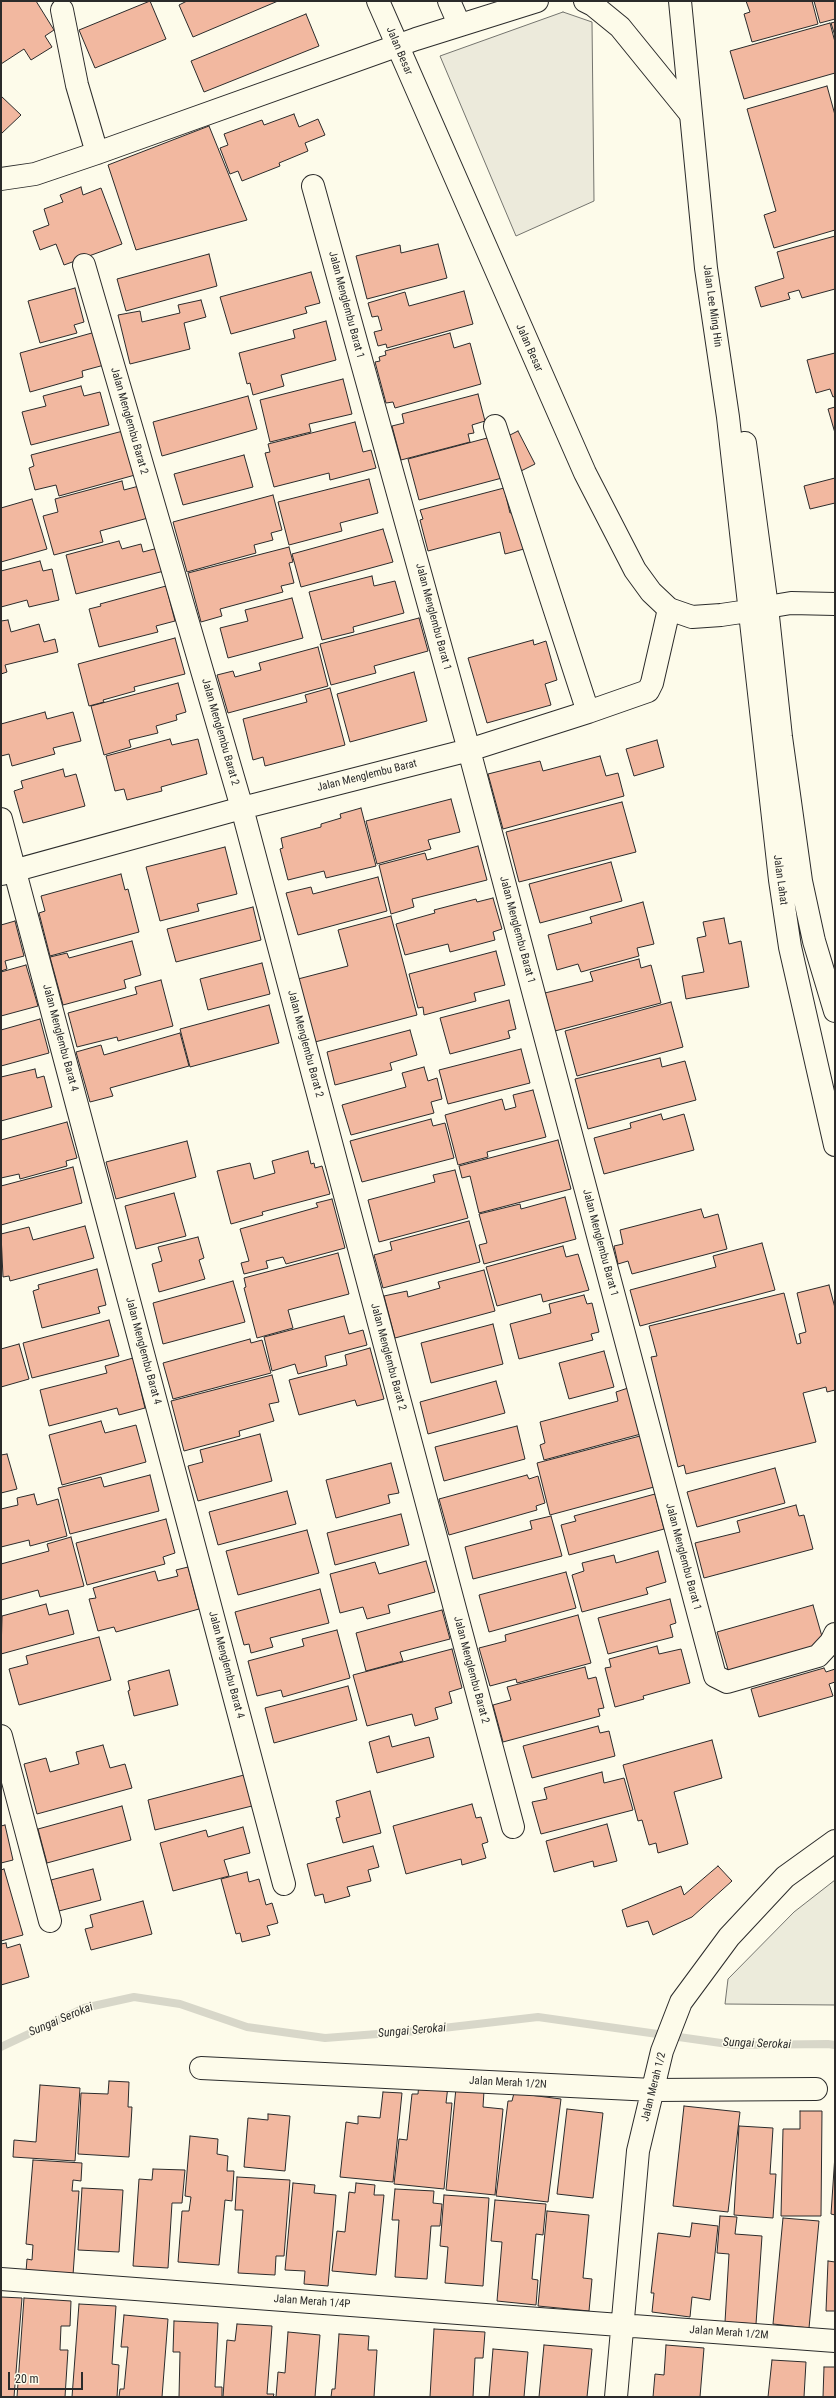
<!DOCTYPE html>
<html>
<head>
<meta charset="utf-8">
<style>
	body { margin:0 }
	#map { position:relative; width:836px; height:2398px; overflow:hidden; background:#fdfbea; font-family:"Roboto Condensed",sans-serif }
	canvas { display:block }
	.frame { position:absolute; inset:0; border:2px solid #2b2b2b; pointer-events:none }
	.scale { position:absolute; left:8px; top:2372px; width:75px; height:18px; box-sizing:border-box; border:2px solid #2b2b2b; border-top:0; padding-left:5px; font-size:12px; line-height:14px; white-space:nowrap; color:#2b2b2b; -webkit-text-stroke:3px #fdfbea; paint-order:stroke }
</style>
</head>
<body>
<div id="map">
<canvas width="836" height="2398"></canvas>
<div class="frame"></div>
<div class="scale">20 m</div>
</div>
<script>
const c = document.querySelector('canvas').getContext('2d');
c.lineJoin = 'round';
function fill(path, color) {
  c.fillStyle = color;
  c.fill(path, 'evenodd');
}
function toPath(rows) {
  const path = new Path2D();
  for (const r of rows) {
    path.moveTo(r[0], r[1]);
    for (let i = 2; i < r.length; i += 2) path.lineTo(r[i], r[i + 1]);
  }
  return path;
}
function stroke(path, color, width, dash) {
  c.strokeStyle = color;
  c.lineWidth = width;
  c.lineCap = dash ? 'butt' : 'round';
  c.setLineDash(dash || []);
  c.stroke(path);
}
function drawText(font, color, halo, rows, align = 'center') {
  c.font = font + ' "Roboto Condensed",sans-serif';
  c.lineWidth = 3;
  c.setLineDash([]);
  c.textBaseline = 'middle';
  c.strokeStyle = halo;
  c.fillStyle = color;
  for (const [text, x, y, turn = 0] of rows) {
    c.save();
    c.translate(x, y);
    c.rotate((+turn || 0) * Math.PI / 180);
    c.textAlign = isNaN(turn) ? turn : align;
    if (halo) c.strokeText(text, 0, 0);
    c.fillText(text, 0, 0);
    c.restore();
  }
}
const green = toPath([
	[835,1880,835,2005,725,2004,728,1979,794,1912,835,1880]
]);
const parking = toPath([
	[563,12,592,22,594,201,516,236,440,56,563,12]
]);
const stream = toPath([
	[1,2047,84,2008,134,1997,180,2004,247,2027,325,2038,417,2031,538,2017,735,2045,828,2044,835,2045]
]);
const building = toPath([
	[1,1,36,1,54,30,45,36,52,47,31,60,24,49,1,64,1,1],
	[150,1,166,39,95,68,79,30,150,1],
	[187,1,278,1,193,37,179,5,187,1],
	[746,1,812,1,818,24,752,42,744,14,750,12,746,1],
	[814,1,835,1,835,19,820,23,814,1],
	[306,14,319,46,204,92,191,61,306,14],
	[835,22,835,36,831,23,835,22],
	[830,23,835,42,835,73,744,99,730,51,830,23],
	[827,86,835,115,835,230,774,248,764,215,776,211,747,109,827,86],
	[1,96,21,115,1,134,1,96],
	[294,114,299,127,318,119,325,135,305,143,308,151,279,163,280,166,242,181,238,171,230,174,220,148,228,145,224,134,262,120,264,125,294,114],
	[209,126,247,220,136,250,108,165,209,126],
	[81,187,83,195,101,188,122,244,64,265,56,244,40,250,33,231,49,225,44,209,63,202,60,195,81,187],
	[835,236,835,289,802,298,799,290,788,293,790,299,761,307,755,287,784,278,777,252,835,236],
	[438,244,447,278,367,299,356,256,400,245,401,253,438,244],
	[209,254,217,286,126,311,117,279,209,254],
	[311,272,320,303,305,307,307,313,231,334,220,297,311,272],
	[75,288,84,322,74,325,77,333,40,343,28,301,75,288],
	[464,291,473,324,387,348,386,344,378,346,374,332,382,330,378,316,372,317,368,303,405,292,409,306,464,291],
	[201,300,206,317,184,323,190,349,130,364,118,315,140,311,142,322,180,313,178,305,201,300],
	[326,321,336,360,281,375,284,386,253,395,250,383,247,384,239,353,295,338,293,330,326,321],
	[99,331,108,364,82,371,83,377,30,392,20,353,99,331],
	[450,333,454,348,470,343,481,384,395,408,393,402,386,403,375,362,380,361,379,357,386,355,385,351,450,333],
	[835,353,835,396,833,397,830,389,816,393,807,360,835,353],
	[343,379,352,414,309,424,311,432,270,442,260,400,343,379],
	[81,386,84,396,100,392,109,425,31,445,22,412,46,406,43,396,81,386],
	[478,394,485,421,472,425,474,433,468,434,470,442,401,460,392,426,404,423,402,414,478,394],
	[248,396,257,429,162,456,153,422,248,396],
	[835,407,835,433,828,409,835,407],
	[355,422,363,452,371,450,376,468,330,480,329,473,274,487,265,453,270,452,268,444,355,422],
	[123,431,135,475,59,496,56,485,35,490,29,468,34,466,31,455,123,431],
	[518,431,535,464,519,472,502,439,518,431],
	[491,437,502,478,419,500,408,459,491,437],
	[244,455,253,487,183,505,174,474,244,455],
	[835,478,835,503,810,509,804,486,835,478],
	[369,479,378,513,340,523,342,531,289,545,278,502,369,479],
	[122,481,124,490,139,486,148,518,100,531,103,542,54,555,43,516,58,512,55,499,122,481],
	[504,488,510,513,514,512,524,549,505,554,500,532,428,551,420,520,423,519,420,510,504,488],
	[273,495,282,530,271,533,273,540,254,545,256,553,187,572,173,522,273,495],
	[32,499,47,549,1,562,1,508,32,499],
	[383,529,393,562,301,587,292,554,383,529],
	[119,541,122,549,141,544,143,552,158,548,164,571,76,594,66,555,119,541],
	[289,547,293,562,289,563,294,583,281,586,283,592,220,609,222,616,201,622,188,573,289,547],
	[40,561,43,571,52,569,59,600,29,607,27,600,1,607,1,571,40,561],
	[372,576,374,586,395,581,404,613,353,627,354,632,322,640,309,592,372,576],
	[166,586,175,621,156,626,158,632,99,647,89,609,101,606,100,604,166,586],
	[292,598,303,638,228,658,220,628,248,621,245,610,292,598],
	[419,618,428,651,374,666,376,673,331,685,320,644,419,618],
	[8,620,11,632,39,624,44,642,55,639,58,652,5,665,7,672,1,674,1,621,8,620],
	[175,638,185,674,134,687,135,691,103,700,104,702,89,706,78,664,175,638],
	[533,640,534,645,546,641,557,680,545,684,551,705,487,723,468,658,533,640],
	[318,647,328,686,228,713,217,675,233,671,235,677,261,670,259,663,318,647],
	[414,672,427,721,350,742,337,694,414,672],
	[178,683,186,712,176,715,177,720,156,726,158,733,129,740,131,747,104,755,91,706,178,683],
	[330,688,345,745,265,766,263,757,253,760,243,719,307,702,305,695,330,688],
	[45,712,47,719,73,712,81,741,53,748,55,754,12,766,9,754,1,756,1,724,45,712],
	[170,739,172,745,198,739,207,774,161,787,162,791,127,800,124,789,115,791,106,756,170,739],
	[657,740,664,767,634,776,626,749,657,740],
	[600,756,606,776,618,773,624,796,503,829,488,774,540,761,543,771,600,756],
	[63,769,65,777,76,774,85,806,23,823,14,791,23,788,21,781,63,769],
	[451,799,460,832,428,840,431,849,377,864,366,821,451,799],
	[622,802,636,852,519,882,506,832,622,802],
	[361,808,376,866,326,878,324,871,288,880,280,849,283,848,281,838,321,827,321,824,341,818,340,814,361,808],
	[478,846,487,880,412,899,414,907,391,914,379,865,425,853,427,860,478,846],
	[225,847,237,894,197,904,199,911,160,921,146,867,225,847],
	[611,862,622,901,540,923,529,884,611,862],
	[121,874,125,890,128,889,139,932,50,956,39,913,45,911,41,896,121,874],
	[378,877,387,911,298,935,286,893,311,887,313,894,378,877],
	[493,898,502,929,493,932,495,940,450,952,448,944,405,955,396,924,435,913,434,910,476,899,477,902,493,898],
	[643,902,654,944,637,948,639,956,581,972,578,964,557,970,548,935,592,923,590,917,643,902],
	[253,907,261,940,176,962,167,929,253,907],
	[391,916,417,1015,315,1042,298,979,348,966,338,930,391,916],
	[724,918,729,944,741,941,749,987,686,999,682,976,704,972,697,938,706,936,703,922,724,918],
	[15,921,24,956,5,961,7,969,1,971,1,925,15,921],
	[132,941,141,975,124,980,126,988,63,1005,50,957,67,953,69,958,132,941],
	[496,951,505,985,474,993,476,1001,424,1015,423,1007,418,1008,409,974,496,951],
	[639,959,641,968,651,965,661,1003,555,1031,545,993,593,981,590,972,639,959],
	[262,963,270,994,208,1010,200,979,262,963],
	[26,965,38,1006,1,1016,1,972,26,965],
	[161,980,173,1026,118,1041,117,1037,77,1047,68,1013,137,994,135,987,161,980],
	[509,1000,516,1029,508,1031,510,1038,450,1054,440,1018,509,1000],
	[671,1002,683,1047,577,1076,565,1031,671,1002],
	[269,1005,279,1043,190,1067,180,1029,269,1005],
	[40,1019,49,1053,1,1066,1,1030,40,1019],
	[410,1030,417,1055,390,1063,392,1070,335,1085,327,1052,410,1030],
	[180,1033,189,1066,110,1088,113,1096,90,1102,76,1052,101,1045,104,1055,180,1033],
	[521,1049,530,1083,448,1104,439,1070,521,1049],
	[660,1058,662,1067,685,1061,696,1100,588,1129,575,1079,660,1058],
	[424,1067,428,1081,437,1078,442,1099,431,1102,434,1113,351,1135,342,1105,406,1087,402,1073,424,1067],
	[35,1069,37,1078,44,1076,52,1107,1,1121,1,1077,35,1069],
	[533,1090,546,1137,487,1152,488,1157,458,1165,445,1115,502,1099,505,1110,516,1107,513,1095,533,1090],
	[661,1114,663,1120,684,1114,694,1150,604,1174,594,1138,631,1128,630,1123,661,1114],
	[431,1119,433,1126,445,1123,454,1158,362,1182,350,1141,431,1119],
	[67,1122,77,1158,66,1161,67,1166,20,1179,19,1174,1,1178,1,1140,67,1122],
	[558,1140,571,1189,479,1213,470,1176,462,1178,459,1166,558,1140],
	[187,1141,196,1177,116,1199,106,1162,187,1141],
	[308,1151,311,1164,314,1163,315,1168,322,1166,330,1194,262,1212,263,1215,231,1224,217,1171,250,1163,254,1179,275,1173,272,1161,308,1151],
	[73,1167,82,1203,1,1225,1,1186,73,1167],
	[455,1170,468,1218,379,1242,368,1200,435,1182,433,1175,455,1170],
	[174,1193,186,1236,136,1249,125,1206,174,1193],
	[565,1197,576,1239,484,1264,479,1245,487,1243,479,1214,520,1204,521,1209,565,1197],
	[332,1199,345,1248,286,1264,283,1257,266,1261,268,1268,244,1274,241,1263,249,1261,240,1229,318,1207,316,1203,332,1199],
	[701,1209,704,1218,718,1214,727,1249,632,1274,628,1261,618,1264,614,1246,623,1244,620,1230,701,1209],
	[469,1221,480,1262,383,1288,374,1255,392,1250,390,1242,469,1221],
	[85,1226,94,1258,10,1281,9,1276,3,1277,1,1234,29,1227,33,1240,85,1226],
	[198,1237,204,1258,199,1260,205,1279,159,1292,152,1264,162,1261,158,1247,198,1237],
	[762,1243,775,1290,640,1326,630,1290,716,1267,713,1256,762,1243],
	[563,1246,566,1257,578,1254,589,1290,543,1302,541,1294,497,1306,486,1267,563,1246],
	[338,1253,349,1294,288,1310,293,1328,257,1338,244,1288,246,1287,244,1278,338,1253],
	[97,1269,106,1305,98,1307,100,1313,42,1328,33,1291,39,1289,38,1285,97,1269],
	[484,1270,495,1311,395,1338,384,1296,407,1291,408,1297,440,1288,438,1282,484,1270],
	[233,1281,245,1322,163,1344,153,1303,233,1281],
	[829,1285,835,1308,835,1390,827,1392,826,1387,803,1393,816,1442,686,1474,684,1465,678,1467,651,1357,657,1356,649,1326,784,1293,797,1344,801,1343,799,1334,806,1332,797,1293,829,1285],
	[584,1295,587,1304,592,1303,599,1332,591,1334,593,1340,519,1359,510,1324,551,1313,549,1304,584,1295],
	[344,1316,349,1334,363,1330,367,1345,325,1356,327,1366,298,1374,295,1364,272,1371,264,1337,344,1316],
	[109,1320,119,1356,32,1378,23,1343,109,1320],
	[493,1324,503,1364,431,1383,421,1343,493,1324],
	[250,1339,251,1343,262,1340,271,1373,173,1399,163,1363,250,1339],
	[19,1344,29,1379,1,1387,1,1349,19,1344],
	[370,1348,384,1399,357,1406,355,1400,299,1415,289,1380,347,1365,345,1355,370,1348],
	[604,1351,614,1387,569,1399,559,1363,604,1351],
	[133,1358,145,1408,119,1415,117,1408,49,1426,40,1390,107,1373,105,1366,133,1358],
	[272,1375,279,1402,269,1404,274,1421,239,1431,240,1436,184,1451,171,1401,272,1375],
	[496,1381,505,1413,428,1434,420,1402,496,1381],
	[628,1388,641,1434,544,1460,540,1445,545,1443,540,1422,618,1401,616,1392,628,1388],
	[101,1421,105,1433,136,1425,146,1462,62,1485,49,1435,101,1421],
	[517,1426,525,1459,444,1481,435,1447,517,1426],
	[260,1434,272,1481,198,1501,188,1466,203,1462,200,1450,260,1434],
	[640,1436,654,1487,550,1515,537,1463,640,1436],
	[7,1454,17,1489,1,1493,1,1455,7,1454],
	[391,1463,399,1493,388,1495,390,1503,336,1518,326,1480,391,1463],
	[775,1468,785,1503,697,1527,687,1492,775,1468],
	[150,1475,159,1511,70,1534,58,1488,101,1477,104,1487,150,1475],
	[527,1475,529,1479,538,1476,545,1503,536,1506,537,1510,449,1535,439,1499,527,1475],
	[287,1491,296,1524,218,1545,209,1512,287,1491],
	[34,1494,37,1505,58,1499,67,1536,30,1546,29,1540,1,1547,1,1509,18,1505,17,1498,34,1494],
	[655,1494,664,1529,569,1555,561,1525,576,1521,574,1516,655,1494],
	[796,1505,799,1516,804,1515,813,1549,704,1578,695,1543,740,1532,737,1521,796,1505],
	[401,1514,409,1545,335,1565,327,1533,401,1514],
	[551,1516,562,1556,473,1579,465,1547,532,1529,530,1521,551,1516],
	[166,1519,175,1553,163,1557,165,1564,87,1585,76,1543,166,1519],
	[307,1530,319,1573,238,1595,226,1551,307,1530],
	[71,1537,84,1586,40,1597,38,1590,1,1600,1,1564,49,1551,47,1544,71,1537],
	[658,1551,666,1582,646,1588,648,1594,582,1612,572,1575,584,1571,582,1563,614,1555,616,1563,658,1551],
	[426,1561,435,1592,388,1605,390,1613,367,1619,363,1607,340,1613,330,1574,375,1562,379,1574,426,1561],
	[188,1567,199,1609,116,1632,114,1627,98,1631,89,1599,96,1598,93,1588,155,1571,158,1581,178,1576,176,1570,188,1567],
	[566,1572,576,1608,489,1632,479,1595,566,1572],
	[320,1589,329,1623,270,1638,273,1647,251,1653,249,1644,244,1645,235,1612,320,1589],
	[670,1599,676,1623,670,1625,673,1637,608,1654,598,1618,670,1599],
	[46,1604,49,1615,68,1610,74,1634,1,1654,2,1616,46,1604],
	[813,1605,825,1647,729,1673,717,1632,813,1605],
	[442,1610,450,1639,400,1652,403,1661,366,1671,356,1633,442,1610],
	[578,1615,591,1663,517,1683,516,1679,490,1686,479,1648,506,1641,505,1635,578,1615],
	[337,1630,350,1678,283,1697,281,1690,257,1696,248,1661,304,1646,302,1639,337,1630],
	[99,1637,111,1680,19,1705,9,1669,28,1664,26,1656,99,1637],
	[657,1646,659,1654,681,1649,690,1683,643,1696,644,1699,615,1707,605,1668,611,1667,609,1659,657,1646],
	[452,1649,462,1688,449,1692,452,1703,435,1708,438,1719,415,1726,412,1714,367,1726,353,1675,452,1649],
	[585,1667,588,1679,596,1677,604,1708,598,1709,600,1716,503,1742,493,1705,511,1700,507,1687,585,1667],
	[824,1668,826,1672,835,1669,835,1682,829,1684,833,1696,759,1717,751,1689,824,1668],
	[169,1670,178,1705,134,1716,128,1691,130,1690,128,1681,169,1670],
	[348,1686,357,1720,274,1743,265,1708,348,1686],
	[598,1726,600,1733,609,1731,615,1756,532,1778,523,1746,598,1726],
	[389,1736,392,1747,429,1737,434,1757,377,1773,369,1742,389,1736],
	[712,1740,722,1778,674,1792,688,1844,658,1853,656,1843,649,1845,642,1820,638,1821,623,1765,712,1740],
	[103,1745,110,1768,125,1764,132,1788,37,1814,24,1764,46,1758,50,1772,79,1764,76,1752,103,1745],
	[602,1772,604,1783,624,1778,633,1810,541,1834,532,1802,547,1799,544,1788,602,1772],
	[244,1775,252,1806,155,1830,148,1800,244,1775],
	[370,1791,381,1833,343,1843,336,1818,340,1817,336,1801,370,1791],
	[472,1804,476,1818,481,1817,488,1842,482,1844,486,1858,462,1865,461,1859,406,1874,393,1826,472,1804],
	[122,1806,131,1840,47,1863,38,1829,122,1806],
	[607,1824,617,1861,594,1867,593,1861,554,1872,546,1841,607,1824],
	[5,1825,13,1860,1,1863,1,1826,5,1825],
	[243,1827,250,1853,224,1860,229,1876,173,1891,160,1843,206,1830,208,1837,243,1827],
	[373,1846,379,1867,368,1870,371,1881,347,1887,350,1896,325,1903,323,1894,315,1896,307,1864,373,1846],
	[718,1866,732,1881,692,1917,653,1935,648,1921,627,1927,622,1910,681,1886,684,1895,718,1866],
	[4,1869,23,1935,1,1941,1,1870,4,1869],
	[93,1869,101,1900,59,1911,51,1880,93,1869],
	[247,1872,249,1882,259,1879,266,1905,272,1903,278,1923,267,1926,270,1935,242,1942,240,1933,236,1934,221,1879,247,1872],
	[143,1901,152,1934,91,1950,85,1929,93,1927,90,1915,143,1901],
	[6,1943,7,1948,20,1944,29,1977,1,1985,1,1944,6,1943],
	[109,2081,129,2082,128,2107,132,2107,129,2157,78,2154,81,2093,108,2094,109,2081],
	[419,2083,448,2086,446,2103,452,2103,444,2189,394,2184,399,2139,407,2140,412,2094,418,2094,419,2083],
	[40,2085,80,2088,75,2161,13,2157,14,2140,36,2142,40,2085],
	[456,2088,484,2091,483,2107,503,2109,495,2195,446,2190,456,2088],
	[383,2092,402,2093,393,2182,340,2177,346,2122,358,2124,358,2116,380,2118,383,2092],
	[514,2093,561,2099,548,2202,496,2196,508,2101,512,2101,514,2093],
	[684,2106,740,2112,728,2212,673,2206,684,2106],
	[567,2109,603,2113,593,2198,557,2194,567,2109],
	[800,2111,822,2111,821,2216,781,2216,783,2129,800,2129,800,2111],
	[268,2114,290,2116,285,2171,244,2167,248,2118,268,2120,268,2114],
	[739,2126,773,2128,770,2174,776,2174,773,2218,734,2215,739,2126],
	[190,2136,218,2139,217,2154,228,2156,227,2171,234,2171,232,2201,225,2200,219,2265,178,2262,182,2211,189,2211,191,2197,185,2196,190,2136],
	[835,2155,835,2215,831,2214,835,2155],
	[33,2160,82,2163,81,2181,73,2180,72,2191,79,2191,73,2275,26,2272,27,2259,32,2260,33,2245,26,2244,33,2160],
	[153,2169,185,2170,182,2203,172,2203,168,2268,133,2266,139,2179,152,2180,153,2169],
	[237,2177,290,2180,284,2256,276,2256,275,2275,238,2273,243,2210,235,2210,237,2177],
	[293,2183,315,2185,314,2193,336,2195,328,2286,304,2284,305,2271,285,2270,293,2183],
	[356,2183,375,2185,374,2195,384,2195,376,2275,332,2271,337,2231,345,2232,349,2192,355,2193,356,2183],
	[82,2188,123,2190,119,2252,78,2250,82,2188],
	[395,2189,434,2191,433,2203,442,2204,440,2226,431,2226,427,2279,395,2277,399,2220,392,2220,395,2189],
	[444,2195,489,2198,483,2286,445,2283,448,2247,440,2246,444,2195],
	[495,2200,546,2204,543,2235,536,2234,532,2279,538,2280,536,2305,497,2301,502,2242,491,2241,495,2200],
	[547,2211,589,2215,583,2278,592,2279,589,2311,538,2306,547,2211],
	[720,2216,737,2217,735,2234,762,2236,756,2324,725,2322,729,2254,717,2253,720,2216],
	[783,2218,819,2221,809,2328,773,2324,783,2218],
	[692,2223,718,2226,710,2300,692,2297,690,2317,652,2312,654,2293,651,2293,658,2233,690,2237,692,2223],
	[828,2261,835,2262,835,2311,826,2311,828,2261],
	[1,2297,22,2298,14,2397,1,2397,1,2297],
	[24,2298,71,2301,70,2326,61,2326,60,2350,68,2350,65,2397,17,2397,24,2298],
	[79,2304,116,2306,112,2364,119,2365,117,2397,72,2397,79,2304],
	[124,2315,168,2319,162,2397,119,2397,120,2389,124,2389,128,2347,121,2347,124,2315],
	[174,2321,218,2323,215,2387,222,2387,222,2397,179,2397,180,2352,173,2352,174,2321],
	[237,2324,272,2326,267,2394,274,2394,273,2397,223,2397,227,2340,235,2341,237,2324],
	[434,2329,485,2332,483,2358,475,2358,473,2397,430,2397,434,2329],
	[288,2332,320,2335,315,2397,276,2397,278,2372,285,2373,288,2332],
	[339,2334,369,2336,368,2350,377,2350,374,2397,331,2397,332,2389,335,2389,339,2334],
	[544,2345,592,2349,587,2397,539,2397,544,2345],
	[666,2345,704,2348,700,2397,653,2397,655,2374,664,2375,666,2345],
	[493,2349,528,2352,524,2397,489,2397,493,2349],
	[772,2360,806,2362,804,2397,768,2397,772,2360],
	[824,2367,835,2367,835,2397,823,2397,824,2367]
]);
const minor = toPath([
	[449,1,459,24],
	[585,1,593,5,620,27,689,112],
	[62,10,77,85,97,153],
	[1,179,35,174,97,153,416,39,537,1],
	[313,186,469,750,715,1676,727,1682,818,1656,831,1642,835,1634],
	[84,265,242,808,513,1827],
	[495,426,588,712],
	[767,607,791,603,835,604],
	[1,819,284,1884],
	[2,874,242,808,469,750,588,712,648,691,652,683,669,609],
	[1,1736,50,1921],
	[201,2068,653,2090,816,2089],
	[1,2279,835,2341],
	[616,2397,638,2151,662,2051,681,2002,729,1937,785,1877,835,1841]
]);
const major = toPath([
	[378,1,585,473,635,570,651,592,669,609,692,617,721,615,748,611],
	[680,1,706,268,728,417,780,880,790,947,835,1145],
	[745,443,767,607,781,737,801,881,814,941,835,1011]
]);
const streetNames = [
	["Jalan Besar",399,51,67],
	["Jalan Menglembu Barat 1",346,305,75],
	["Jalan Lee Ming Hin",712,306,82],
	["Jalan Besar",529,348,66],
	["Jalan Menglembu Barat 2",129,421,74],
	["Jalan Menglembu Barat 1",433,617,75],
	["Jalan Menglembu Barat 2",220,732,74],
	["Jalan Menglembu Barat",367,776,-14],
	["Jalan Lahat",780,880,82],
	["Jalan Menglembu Barat 1",517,930,75],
	["Jalan Menglembu Barat 4",60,1038,75],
	["Jalan Menglembu Barat 2",305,1044,75],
	["Jalan Menglembu Barat 1",600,1243,75],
	["Jalan Menglembu Barat 4",143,1351,75],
	["Jalan Menglembu Barat 2",388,1357,75],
	["Jalan Menglembu Barat 1",683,1557,75],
	["Jalan Menglembu Barat 4",226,1665,75],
	["Jalan Menglembu Barat 2",471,1670,75],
	["Jalan Merah 1/2N",508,2083,3],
	["Jalan Merah 1/2",654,2087,-76],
	["Jalan Merah 1/4P",312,2302,4],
	["Jalan Merah 1/2M",729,2333,4]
];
const waterNames = [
	["Sungai Serokai",61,2020,-23],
	["Sungai Serokai",412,2031,-5],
	["Sungai Serokai",757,2044,2]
];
fill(green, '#ecebdb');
stroke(green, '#74746e', 1);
fill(parking, '#eceadb');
stroke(parking, '#74746e', 1);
stroke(stream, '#d8d7c9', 8);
fill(building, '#f2b8a0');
stroke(building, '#2b2b2b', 1);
stroke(minor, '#2b2b2b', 24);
stroke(major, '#2b2b2b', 24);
stroke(minor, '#fdfbea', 22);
stroke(major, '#fdfbea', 22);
drawText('11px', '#2b2b2b', '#fdfbea', streetNames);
drawText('italic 12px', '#2b2b2b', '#fdfbea', waterNames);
</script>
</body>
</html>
